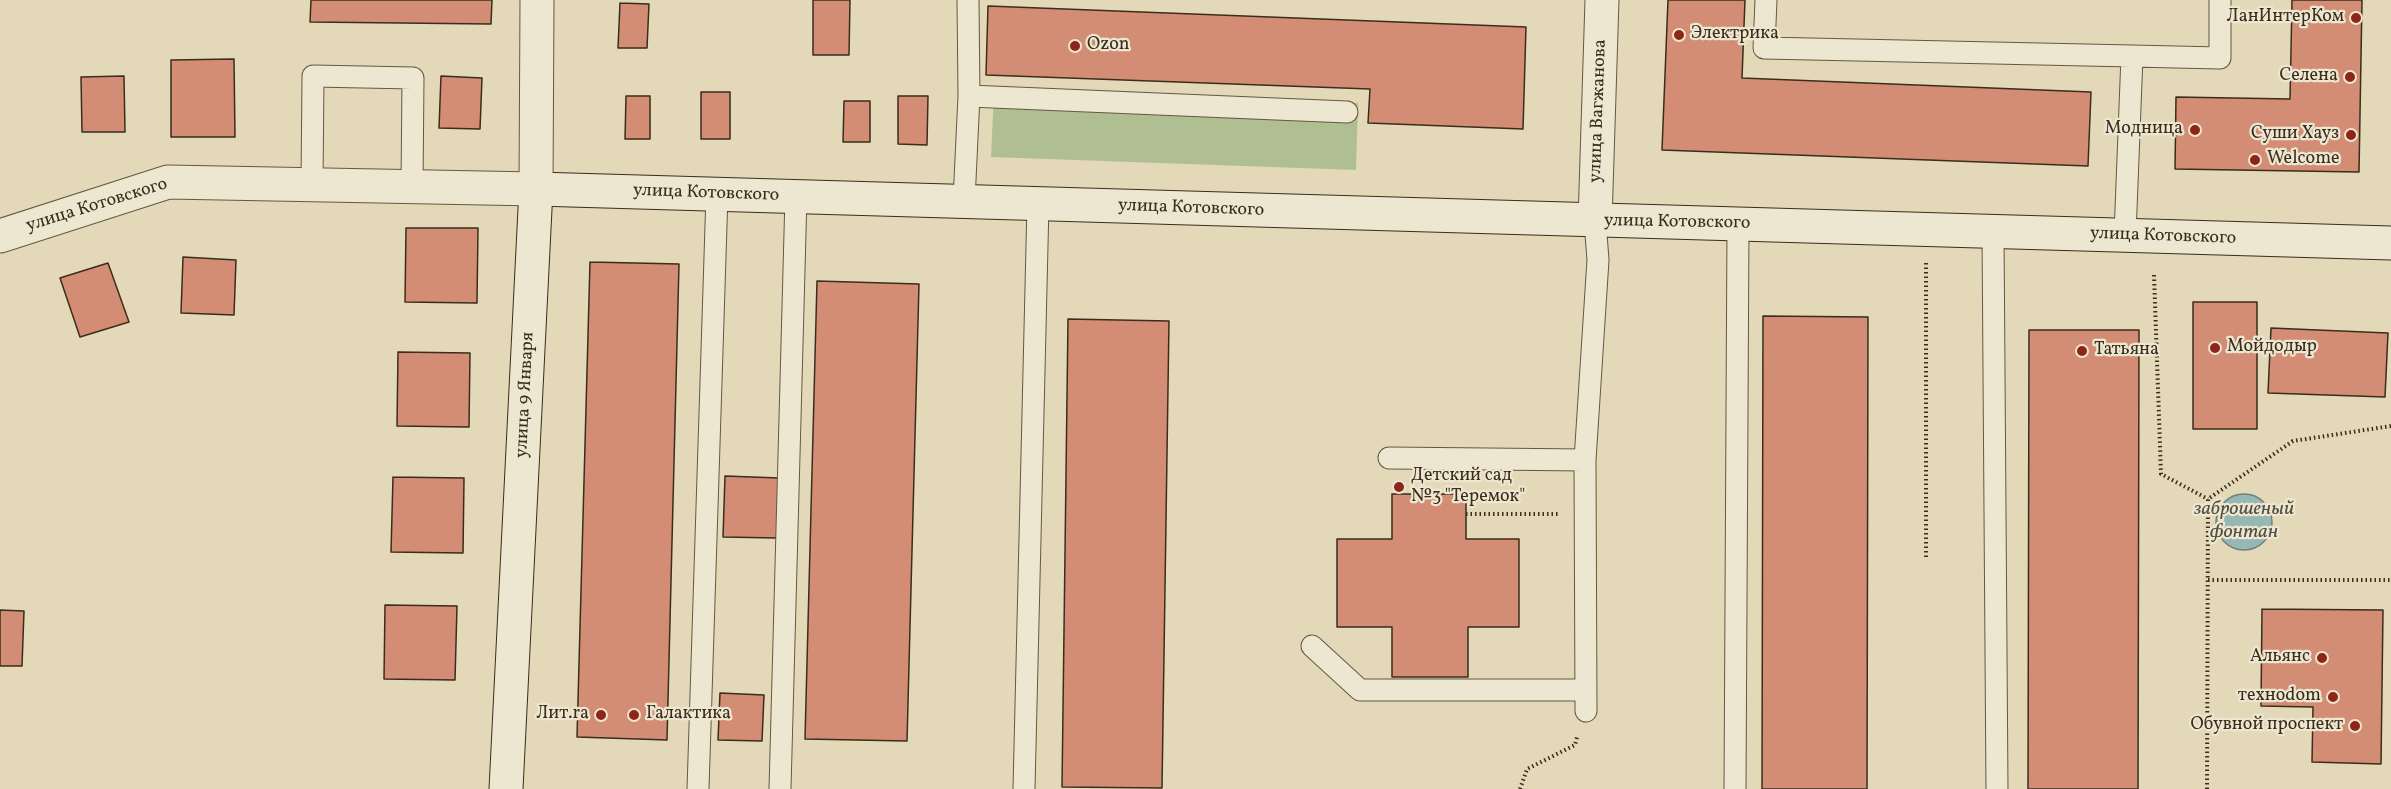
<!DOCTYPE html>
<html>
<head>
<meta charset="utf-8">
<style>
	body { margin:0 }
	canvas { display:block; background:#e3d8b7 }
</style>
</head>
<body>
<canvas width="2391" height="789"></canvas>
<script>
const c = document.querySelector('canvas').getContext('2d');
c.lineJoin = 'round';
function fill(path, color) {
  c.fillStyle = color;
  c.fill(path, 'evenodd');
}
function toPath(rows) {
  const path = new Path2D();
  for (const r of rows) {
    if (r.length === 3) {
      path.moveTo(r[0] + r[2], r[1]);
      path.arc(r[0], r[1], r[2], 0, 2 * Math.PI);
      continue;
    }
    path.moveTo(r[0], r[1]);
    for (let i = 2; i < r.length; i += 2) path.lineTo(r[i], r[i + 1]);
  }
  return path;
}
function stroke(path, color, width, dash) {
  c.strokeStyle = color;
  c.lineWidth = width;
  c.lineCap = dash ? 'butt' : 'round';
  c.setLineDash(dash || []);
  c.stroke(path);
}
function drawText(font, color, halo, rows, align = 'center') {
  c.font = font + ' Vollkorn,serif';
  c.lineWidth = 4.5;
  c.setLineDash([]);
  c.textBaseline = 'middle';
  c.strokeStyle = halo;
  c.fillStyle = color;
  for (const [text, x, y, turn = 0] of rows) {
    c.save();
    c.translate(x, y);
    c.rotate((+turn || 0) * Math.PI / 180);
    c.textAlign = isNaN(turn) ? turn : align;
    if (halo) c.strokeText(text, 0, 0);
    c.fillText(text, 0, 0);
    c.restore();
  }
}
const green = toPath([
	[994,91,1358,103,1356,170,991,157]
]);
const water = toPath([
	[2244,522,28]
]);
const building = toPath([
	[311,0,492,0,491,24,310,22,311,0],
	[813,0,850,0,849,55,813,55,813,0],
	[1668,0,1745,0,1742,78,2091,92,2088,166,1662,150,1668,0],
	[2292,0,2362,0,2359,172,2175,169,2176,97,2290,99,2292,0],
	[620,3,649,4,647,48,618,48,620,3],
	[988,6,1526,27,1523,129,1368,123,1370,89,986,75,988,6],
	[234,59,235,137,171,137,171,60,234,59],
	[124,76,125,132,82,132,81,77,124,76],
	[441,76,482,78,480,129,439,128,441,76],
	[701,92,730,92,730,139,701,139,701,92],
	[626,96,650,96,650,139,625,139,626,96],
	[898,96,928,96,927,145,898,144,898,96],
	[844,101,870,101,870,142,843,142,844,101],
	[406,228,478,228,477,303,405,302,406,228],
	[183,257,236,260,234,315,181,313,183,257],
	[590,262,679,264,667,740,577,737,590,262],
	[108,263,129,322,80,337,60,278,108,263],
	[817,281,919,284,907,741,805,739,817,281],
	[2193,302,2257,302,2257,429,2193,429,2193,302],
	[1763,316,1868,317,1867,789,1762,789,1763,316],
	[1068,319,1169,321,1162,788,1062,787,1068,319],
	[2271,328,2388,333,2385,397,2268,393,2271,328],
	[2029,330,2139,330,2138,789,2028,789,2029,330],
	[398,352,470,353,469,427,397,426,398,352],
	[725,476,779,478,777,538,723,537,725,476],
	[393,477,464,478,463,553,391,552,393,477],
	[1392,494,1466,494,1466,539,1519,539,1519,627,1468,627,1468,677,1392,677,1392,627,1337,627,1337,539,1392,539,1392,494],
	[385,605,457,606,455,680,384,679,385,605],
	[2262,609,2383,610,2381,764,2312,762,2313,707,2261,706,2262,609],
	[0,610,24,611,22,666,0,666,0,610],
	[720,693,764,695,762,741,718,740,720,693]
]);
const path = toPath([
	[1926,263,1926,558],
	[2154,275,2161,474,2208,499],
	[1466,514,1558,514],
	[2208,580,2391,580],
	[1520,789,1527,769,1575,745,1577,737],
	[2207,789,2208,499,2293,441,2391,426]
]);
const lane = toPath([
	[1766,0,1764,48,2132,56,2125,235],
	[2132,56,2220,58,2220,0],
	[969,96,1347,112],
	[312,185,313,76,413,78,412,187],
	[964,201,969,96,968,0],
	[1993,232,1997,789],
	[1389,458,1585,460],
	[1312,646,1360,690,1586,690],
	[1586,711,1585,460,1598,260,1595,221],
	[698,789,717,194],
	[780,789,796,196],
	[1024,789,1038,204],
	[1735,789,1738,224]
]);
const street = toPath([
	[1595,221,1602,0],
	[0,236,168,182,536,189,537,0]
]);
const secondary = toPath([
	[506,789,536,189,2391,243]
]);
const markers = [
	[2356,18,6,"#8f2418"],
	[1679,35,6,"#8f2418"],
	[1075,46,6,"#8f2418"],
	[2350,77,6,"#8f2418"],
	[2195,130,6,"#8f2418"],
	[2351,135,6,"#8f2418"],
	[2255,160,6,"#8f2418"],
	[2215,348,6,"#8f2418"],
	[2082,351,6,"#8f2418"],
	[1399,487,6,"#8f2418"],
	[2322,658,6,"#8f2418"],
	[2333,697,6,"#8f2418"],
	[601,715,6,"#8f2418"],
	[634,715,6,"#8f2418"],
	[2355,726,6,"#8f2418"]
];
const poiNames = [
	["ЛанИнтерКом",2344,18],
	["Электрика",1691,35,"left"],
	["Ozon",1087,46,"left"],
	["Селена",2338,77],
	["Модница",2183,130],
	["Суши Хауз",2339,135],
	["Welcome",2267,160,"left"],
	["Мойдодыр",2227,348,"left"],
	["Татьяна",2094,351,"left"],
	["Детский сад",1411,477,"left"],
	["№3 \"Теремок\"",1411,498,"left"],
	["Альянс",2310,658],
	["техноdom",2321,697],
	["Лит.ra",589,715],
	["Галактика",646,715,"left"],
	["Обувной проспект",2343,726]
];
const streetNames = [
	["улица Вагжанова",1599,111,-88],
	["улица Котовского",706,194,2],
	["улица Котовского",97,206,-17],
	["улица Котовского",1191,209,2],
	["улица Котовского",1677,223,1],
	["улица Котовского",2163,237,2],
	["улица 9 Января",526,395,-87]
];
const waterNames = [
	["заброшеный",2244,510],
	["фонтан",2244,533]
];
fill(green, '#b0bf91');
fill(water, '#96b8b5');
stroke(water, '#728078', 1.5);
fill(building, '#d38d74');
stroke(building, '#3b2d1c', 1.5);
stroke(lane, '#655843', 23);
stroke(street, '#655843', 35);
stroke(secondary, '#3b2d1c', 35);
stroke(path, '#3b2d1c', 4, [1.5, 3]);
stroke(lane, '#ede6d0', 21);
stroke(street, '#ede6d0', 33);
stroke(secondary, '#ede6d0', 33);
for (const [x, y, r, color] of markers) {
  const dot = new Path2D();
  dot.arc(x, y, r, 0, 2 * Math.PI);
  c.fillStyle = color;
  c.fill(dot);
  stroke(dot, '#ede6d0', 2);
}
drawText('18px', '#3b2d1c', '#ede6d0', poiNames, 'right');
drawText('18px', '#3b2d1c', '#ede6d0', streetNames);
drawText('italic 20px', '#525042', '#ede6d0', waterNames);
</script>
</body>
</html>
